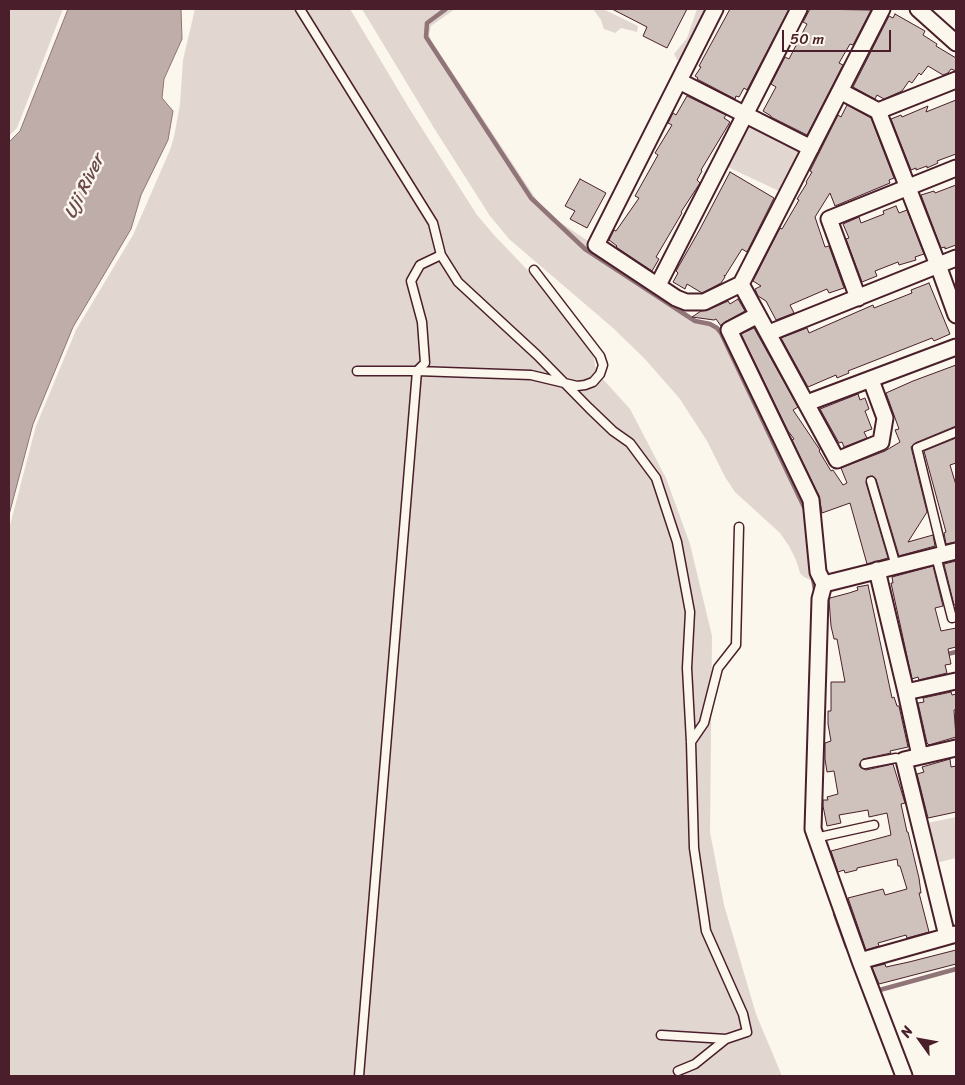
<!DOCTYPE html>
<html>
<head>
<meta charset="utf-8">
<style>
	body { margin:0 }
	#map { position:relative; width:965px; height:1085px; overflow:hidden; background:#fbf7ec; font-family:Sriracha,sans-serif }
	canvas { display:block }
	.frame { position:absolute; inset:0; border:10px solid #4a1f2b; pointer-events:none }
	.north { position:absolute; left:895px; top:1015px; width:50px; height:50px; -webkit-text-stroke:4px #fbf7ec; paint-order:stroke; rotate:302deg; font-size:14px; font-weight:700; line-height:20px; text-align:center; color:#4a1f2b }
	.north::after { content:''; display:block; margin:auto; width:18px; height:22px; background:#4a1f2b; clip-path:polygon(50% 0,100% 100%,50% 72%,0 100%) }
	.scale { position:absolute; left:782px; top:30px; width:109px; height:22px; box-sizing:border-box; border:2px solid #4a1f2b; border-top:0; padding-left:6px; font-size:15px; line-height:18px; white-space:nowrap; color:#4a1f2b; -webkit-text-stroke:4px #fbf7ec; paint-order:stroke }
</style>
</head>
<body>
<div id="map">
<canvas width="965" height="1085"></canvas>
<div class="frame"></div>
<div class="north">N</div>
<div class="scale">50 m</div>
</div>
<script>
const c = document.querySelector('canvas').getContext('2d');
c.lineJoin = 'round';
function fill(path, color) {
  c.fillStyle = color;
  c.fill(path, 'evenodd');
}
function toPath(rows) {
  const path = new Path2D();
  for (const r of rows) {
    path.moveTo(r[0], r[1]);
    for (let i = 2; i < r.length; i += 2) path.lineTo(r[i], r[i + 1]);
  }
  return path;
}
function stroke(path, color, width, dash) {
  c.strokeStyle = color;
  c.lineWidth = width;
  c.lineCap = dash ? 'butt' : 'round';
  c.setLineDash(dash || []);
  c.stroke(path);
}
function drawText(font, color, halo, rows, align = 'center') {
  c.font = font + ' Sriracha,sans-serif';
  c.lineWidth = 5;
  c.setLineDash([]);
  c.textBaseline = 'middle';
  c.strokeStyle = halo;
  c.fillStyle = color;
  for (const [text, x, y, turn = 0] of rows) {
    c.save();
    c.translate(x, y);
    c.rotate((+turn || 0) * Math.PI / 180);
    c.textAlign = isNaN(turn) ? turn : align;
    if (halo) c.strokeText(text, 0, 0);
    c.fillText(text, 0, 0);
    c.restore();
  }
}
const green = toPath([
	[9,9,63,9,17,128,9,136],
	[195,9,296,9,384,152,429,221,306,9,350,9,409,108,477,215,494,235,537,280,594,357,595,366,602,378,630,409,666,478,690,544,712,636,710,832,724,905,756,1014,782,1076,9,1076,9,529,36,426,76,330,133,235,170,150,174,137,180,104,183,60],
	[362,9,455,9,431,26,429,35,431,40,538,202,558,221,588,241,589,248,587,251,692,320,710,325,725,333,808,502,816,580,812,581,804,577,800,573,796,560,789,546,780,533,735,492,725,477,707,441,680,399,644,358,613,328,509,239,490,216,434,128],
	[593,9,603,9,638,26,637,32,621,28,615,33,604,29,601,20],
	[697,9,710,9,684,60,677,60,674,54,687,38],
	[753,125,799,148,801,157,783,193,728,167,746,130],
	[956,817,956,858,936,863,927,823]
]);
const water = toPath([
	[68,9,181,9,182,39,164,79,162,98,173,111,168,140,141,195,131,229,73,327,33,424,9,515,9,142,20,131,68,9]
]);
const stream = toPath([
	[446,9,427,23,426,37,531,198,585,249,695,321,710,324,717,328,721,333,804,507],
	[812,574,816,594],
	[943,655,956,652],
	[835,914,847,947],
	[876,991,956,969]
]);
const building = toPath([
	[612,9,687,9,667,48,643,36,647,27,612,9],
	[730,9,789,9,747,90,744,88,739,97,736,96,735,99,697,79,698,78,695,76,701,67,699,66,730,9],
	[810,9,871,10,853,45,850,44,839,63,843,65,807,135,771,117,771,116,763,111,776,87,771,84,785,57,789,59,807,24,803,22,810,9],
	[895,14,925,31,923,35,937,44,936,46,956,58,956,71,951,69,948,73,943,75,928,66,921,75,919,73,912,83,909,81,902,91,884,99,877,95,875,99,853,87,889,16,893,18,895,14],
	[687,96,726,115,724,118,730,122,701,170,702,171,697,180,700,183,681,212,682,213,656,257,659,259,652,271,616,247,617,246,609,240,614,230,616,231,639,198,635,196,658,155,655,153,672,125,668,123,673,113,676,115,687,96],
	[956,100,956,154,937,161,938,163,927,168,927,166,916,170,916,168,911,170,891,119,901,115,902,117,928,106,926,112,956,100],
	[847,105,871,118,894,178,889,180,890,183,835,206,830,193,815,217,825,247,829,246,844,288,829,293,827,289,790,305,794,313,776,320,766,301,758,296,755,289,761,286,753,281,780,228,782,229,799,200,797,199,807,183,806,182,812,172,810,171,838,115,841,117,847,105],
	[730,172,774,198,747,252,742,249,725,276,724,275,725,277,721,283,702,293,687,284,685,289,673,282,678,273,676,271,700,229,730,172],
	[580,179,606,193,587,228,570,219,575,211,565,206,580,179],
	[956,185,956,245,945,249,945,247,941,248,921,195,934,191,935,193,956,185],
	[896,206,899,213,907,210,924,254,915,257,916,260,899,265,898,262,875,271,877,276,862,282,846,239,849,238,843,224,859,217,861,223,884,214,883,211,896,206],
	[929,283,950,334,934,341,932,338,848,371,849,373,837,378,836,375,808,387,781,338,807,328,809,333,873,305,874,308,912,293,911,290,929,283],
	[738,299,745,311,725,322,721,326,716,319,714,320,692,317,701,311,708,310,728,301,730,304,738,299],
	[754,328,798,407,793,410,820,450,819,451,831,471,833,470,843,485,847,483,841,468,885,451,900,442,895,430,899,429,886,393,913,381,956,365,956,426,915,443,911,447,927,512,908,542,933,535,935,546,899,556,876,479,873,476,867,477,866,483,888,558,867,564,850,503,822,513,819,496,792,440,794,439,788,431,741,334,754,328],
	[858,394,860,400,865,398,869,409,865,411,872,429,864,432,867,438,844,447,842,442,839,443,820,409,858,394],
	[956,438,956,463,950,465,956,485,956,542,946,544,944,533,946,532,924,451,956,438],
	[956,561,956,604,954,605,944,564,956,561],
	[933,566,943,606,935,608,941,631,956,628,956,647,948,649,951,664,945,665,947,673,919,680,918,677,912,679,891,583,893,583,892,577,933,566],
	[868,585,892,698,894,697,897,706,899,706,908,747,890,751,891,753,863,759,859,765,861,768,866,770,893,764,905,803,901,804,907,832,908,832,919,878,921,893,919,893,929,932,907,938,906,935,878,943,879,946,866,950,848,898,883,889,885,895,907,889,900,866,898,866,897,859,857,868,857,870,845,873,844,870,838,872,831,851,891,835,887,813,869,817,868,810,839,815,841,823,827,826,823,806,823,800,828,800,827,797,838,794,834,771,827,772,825,759,825,743,831,741,828,724,828,711,831,711,831,682,845,682,837,639,834,639,831,626,829,600,830,598,849,593,858,590,857,587,868,585],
	[951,692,952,695,956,694,956,709,954,710,956,737,929,745,927,743,918,703,924,702,923,698,951,692],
	[950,759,951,767,956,766,956,812,928,818,917,774,924,772,922,767,950,759],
	[956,950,956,964,879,984,872,967,885,964,886,967,909,962,956,950]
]);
const lane = toPath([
	[300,9,433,223,441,255,458,282,537,355,589,408,613,431,630,443,656,478,677,542,690,612,687,668,691,742,694,848,706,931,743,1014,747,1032,726,1039,661,1035],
	[357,371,417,371,425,363,422,322,411,281,420,265,441,255],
	[871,481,896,566],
	[943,554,917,448,956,432],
	[936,556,952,618,956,617],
	[691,742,704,723,718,668,736,645,739,527],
	[865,764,896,758,904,760],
	[815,838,874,825],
	[678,1071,695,1064,726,1039],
	[359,1076,417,371,531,375,577,386,585,385,593,382,600,374,603,365,600,356,534,270]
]);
const street = toPath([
	[715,9,596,245,676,298,686,302,704,302,741,284,882,9],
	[918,9,956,43],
	[956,80,878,111,938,265,956,315],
	[679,81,811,148],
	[840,91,878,111],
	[741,284,837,460,881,442,885,418,871,380],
	[658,285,799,9],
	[858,298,829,219,956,168],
	[758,315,729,330,811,500,818,572,824,584,820,599,813,829,860,961,904,1076],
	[769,333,956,258],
	[807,403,956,347],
	[877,570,906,692,920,756],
	[824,584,956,551],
	[906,692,956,681],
	[947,936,904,760,956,748],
	[860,961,956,934]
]);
const waterNames = [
	["Uji River",85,187,-64]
];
fill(green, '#e2d7d0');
fill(water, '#bfadaa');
stroke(water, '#907477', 1);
stroke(stream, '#907477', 4.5);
fill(building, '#cfc2bc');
stroke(building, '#4a1f2b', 1);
stroke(lane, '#4a1f2b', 11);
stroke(street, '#4a1f2b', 19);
stroke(lane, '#fbf7ec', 8);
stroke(street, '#fbf7ec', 15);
drawText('italic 18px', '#6d4a51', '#fbf7ec', waterNames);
</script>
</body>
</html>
